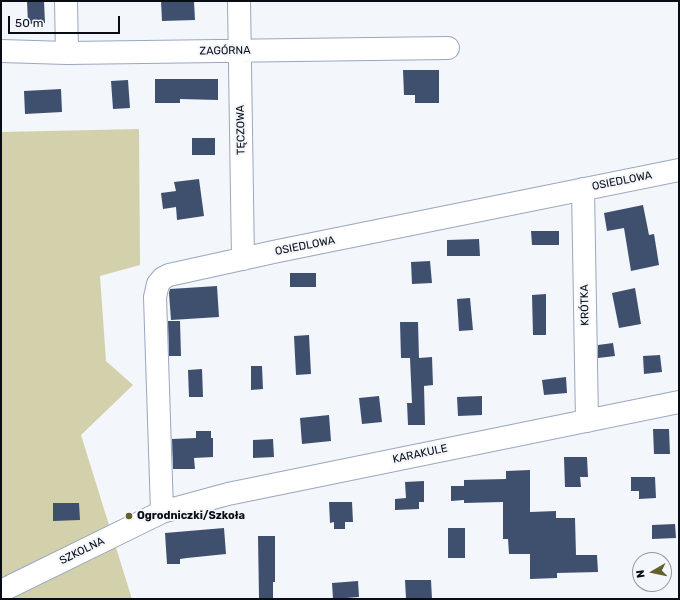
<!DOCTYPE html>
<html>
<head>
<meta charset="utf-8">
<style>
	body { margin:0 }
	#map { position:relative; width:680px; height:600px; overflow:hidden; background:#f3f6fb; font-family:Rubik,sans-serif }
	canvas { display:block }
	.frame { position:absolute; inset:0; border:2px solid #080c15; pointer-events:none }
	.north { position:absolute; left:632px; top:552px; width:40px; height:40px; box-sizing:border-box; background:#f3f6fb; border:1px solid #95989f; border-radius:50%; rotate:261deg; font-size:11px; font-weight:700; line-height:16px; text-align:center; color:#080c15 }
	.north::after { content:''; display:block; margin:auto; width:14px; height:18px; background:#63602d; clip-path:polygon(50% 0,100% 100%,50% 72%,0 100%) }
	.scale { position:absolute; left:8px; top:16px; width:112px; height:18px; box-sizing:border-box; border:2px solid #080c15; border-top:0; padding-left:5px; font-size:12px; line-height:14px; white-space:nowrap; color:#080c15; -webkit-text-stroke:3px #f3f6fb; paint-order:stroke }
</style>
</head>
<body>
<div id="map">
<canvas width="680" height="600"></canvas>
<div class="frame"></div>
<div class="north">N</div>
<div class="scale">50 m</div>
</div>
<script>
const c = document.querySelector('canvas').getContext('2d');
c.lineJoin = 'round';
function fill(path, color) {
  c.fillStyle = color;
  c.fill(path, 'evenodd');
}
function toPath(rows) {
  const path = new Path2D();
  for (const r of rows) {
    path.moveTo(r[0], r[1]);
    for (let i = 2; i < r.length; i += 2) path.lineTo(r[i], r[i + 1]);
  }
  return path;
}
function stroke(path, color, width, dash) {
  c.strokeStyle = color;
  c.lineWidth = width;
  c.lineCap = dash ? 'butt' : 'round';
  c.setLineDash(dash || []);
  c.stroke(path);
}
function drawText(font, color, halo, rows, align = 'center') {
  c.font = font + ' Rubik,sans-serif';
  c.lineWidth = 4;
  c.setLineDash([]);
  c.textBaseline = 'middle';
  c.strokeStyle = halo;
  c.fillStyle = color;
  for (const [text, x, y, turn = 0] of rows) {
    c.save();
    c.translate(x, y);
    c.rotate((+turn || 0) * Math.PI / 180);
    c.textAlign = isNaN(turn) ? turn : align;
    if (halo) c.strokeText(text, 0, 0);
    c.fillText(text, 0, 0);
    c.restore();
  }
}
const green = toPath([
	[139,129,140,265,100,276,106,361,133,385,81,435,132,599,1,599,1,132]
]);
const building = toPath([
	[27,1,44,1,45,23,28,24],
	[161,1,194,1,195,20,162,21],
	[403,70,439,70,439,103,415,103,415,95,404,95],
	[155,79,218,79,218,100,180,99,180,103,155,103],
	[128,80,130,108,113,109,111,81],
	[61,89,62,112,25,114,24,91],
	[192,138,215,138,215,155,192,155],
	[199,179,204,216,177,220,176,207,163,209,161,193,176,191,174,182],
	[643,205,649,235,654,234,659,265,631,271,624,228,607,231,604,213],
	[531,231,559,231,559,245,532,245],
	[479,239,480,256,447,256,447,240],
	[430,261,432,283,412,284,411,262],
	[290,273,316,273,316,287,290,287],
	[217,286,219,317,171,320,169,293,170,289],
	[635,288,641,324,619,328,612,293],
	[546,294,546,335,533,335,532,295],
	[470,298,473,330,459,331,457,299],
	[168,321,180,321,181,356,169,356],
	[400,322,418,322,419,358,432,357,433,385,424,386,425,425,408,425,407,403,412,403,410,358,401,358],
	[309,335,311,374,296,375,294,336],
	[613,343,615,356,598,358,598,345],
	[660,355,662,372,644,374,643,356],
	[251,366,262,366,263,389,251,390],
	[202,369,203,397,189,397,188,370],
	[566,377,567,393,544,395,542,380],
	[379,396,382,422,362,424,359,398],
	[482,396,482,415,458,416,457,397],
	[329,415,331,441,302,444,300,418],
	[653,429,669,429,670,454,654,454],
	[196,431,211,431,211,438,213,438,213,457,194,458,195,469,173,469,172,439,196,438],
	[273,439,274,457,253,458,253,440],
	[564,457,587,457,588,477,580,477,581,487,565,487],
	[530,470,530,512,556,511,556,518,575,518,576,555,597,555,598,572,557,573,557,578,530,579,530,554,509,554,508,539,503,539,503,502,464,503,464,500,451,501,451,486,464,486,464,480,506,479,506,471],
	[631,477,655,477,656,498,639,499,639,491,631,491],
	[424,481,424,502,419,502,419,509,395,510,395,499,406,498,405,482],
	[329,502,352,502,353,522,345,522,345,529,334,529,334,522,330,523],
	[53,503,79,503,80,520,53,521],
	[675,524,676,538,652,539,652,525],
	[224,528,226,554,187,558,180,559,180,564,167,564,165,533],
	[448,528,465,528,465,558,448,558],
	[258,536,275,536,275,582,273,582,273,598,259,598],
	[405,580,431,580,432,599,406,599],
	[358,581,359,597,333,599,332,583]
]);
const minor = toPath([
	[66,1,67,53],
	[239,1,243,259],
	[1,51,67,53,448,48],
	[583,189,587,421],
	[162,512,155,297,158,284,163,278,169,275,278,251,679,170],
	[1,591,162,512,228,494,679,402]
]);
const markers = [
	[129,516,4,"#63602d"]
];
const streetNames = [
	["ZAGÓRNA",225,51,-1],
	["TĘCZOWA",241,130,-91],
	["OSIEDLOWA",622,181,-11],
	["OSIEDLOWA",305,246,-11],
	["KRÓTKA",585,305,-91],
	["KARAKULE",420,454,-12],
	["SZKOLNA",82,551,-26]
];
const poiNames = [
	["Ogrodniczki/Szkoła",137,516]
];
fill(green, '#d3d1ab');
fill(building, '#3f506f');
stroke(minor, '#99a7c0', 24);
stroke(minor, '#fff', 22);
for (const [x, y, r, color] of markers) {
  const dot = new Path2D();
  dot.arc(x, y, r, 0, 2 * Math.PI);
  c.fillStyle = color;
  c.fill(dot);
  stroke(dot, '#f3f6fb', 1.5);
}
drawText('11px', '#080c15', '#f3f6fb', streetNames);
drawText('bold 11px', '#080c15', '#f3f6fb', poiNames, 'left');
</script>
</body>
</html>
